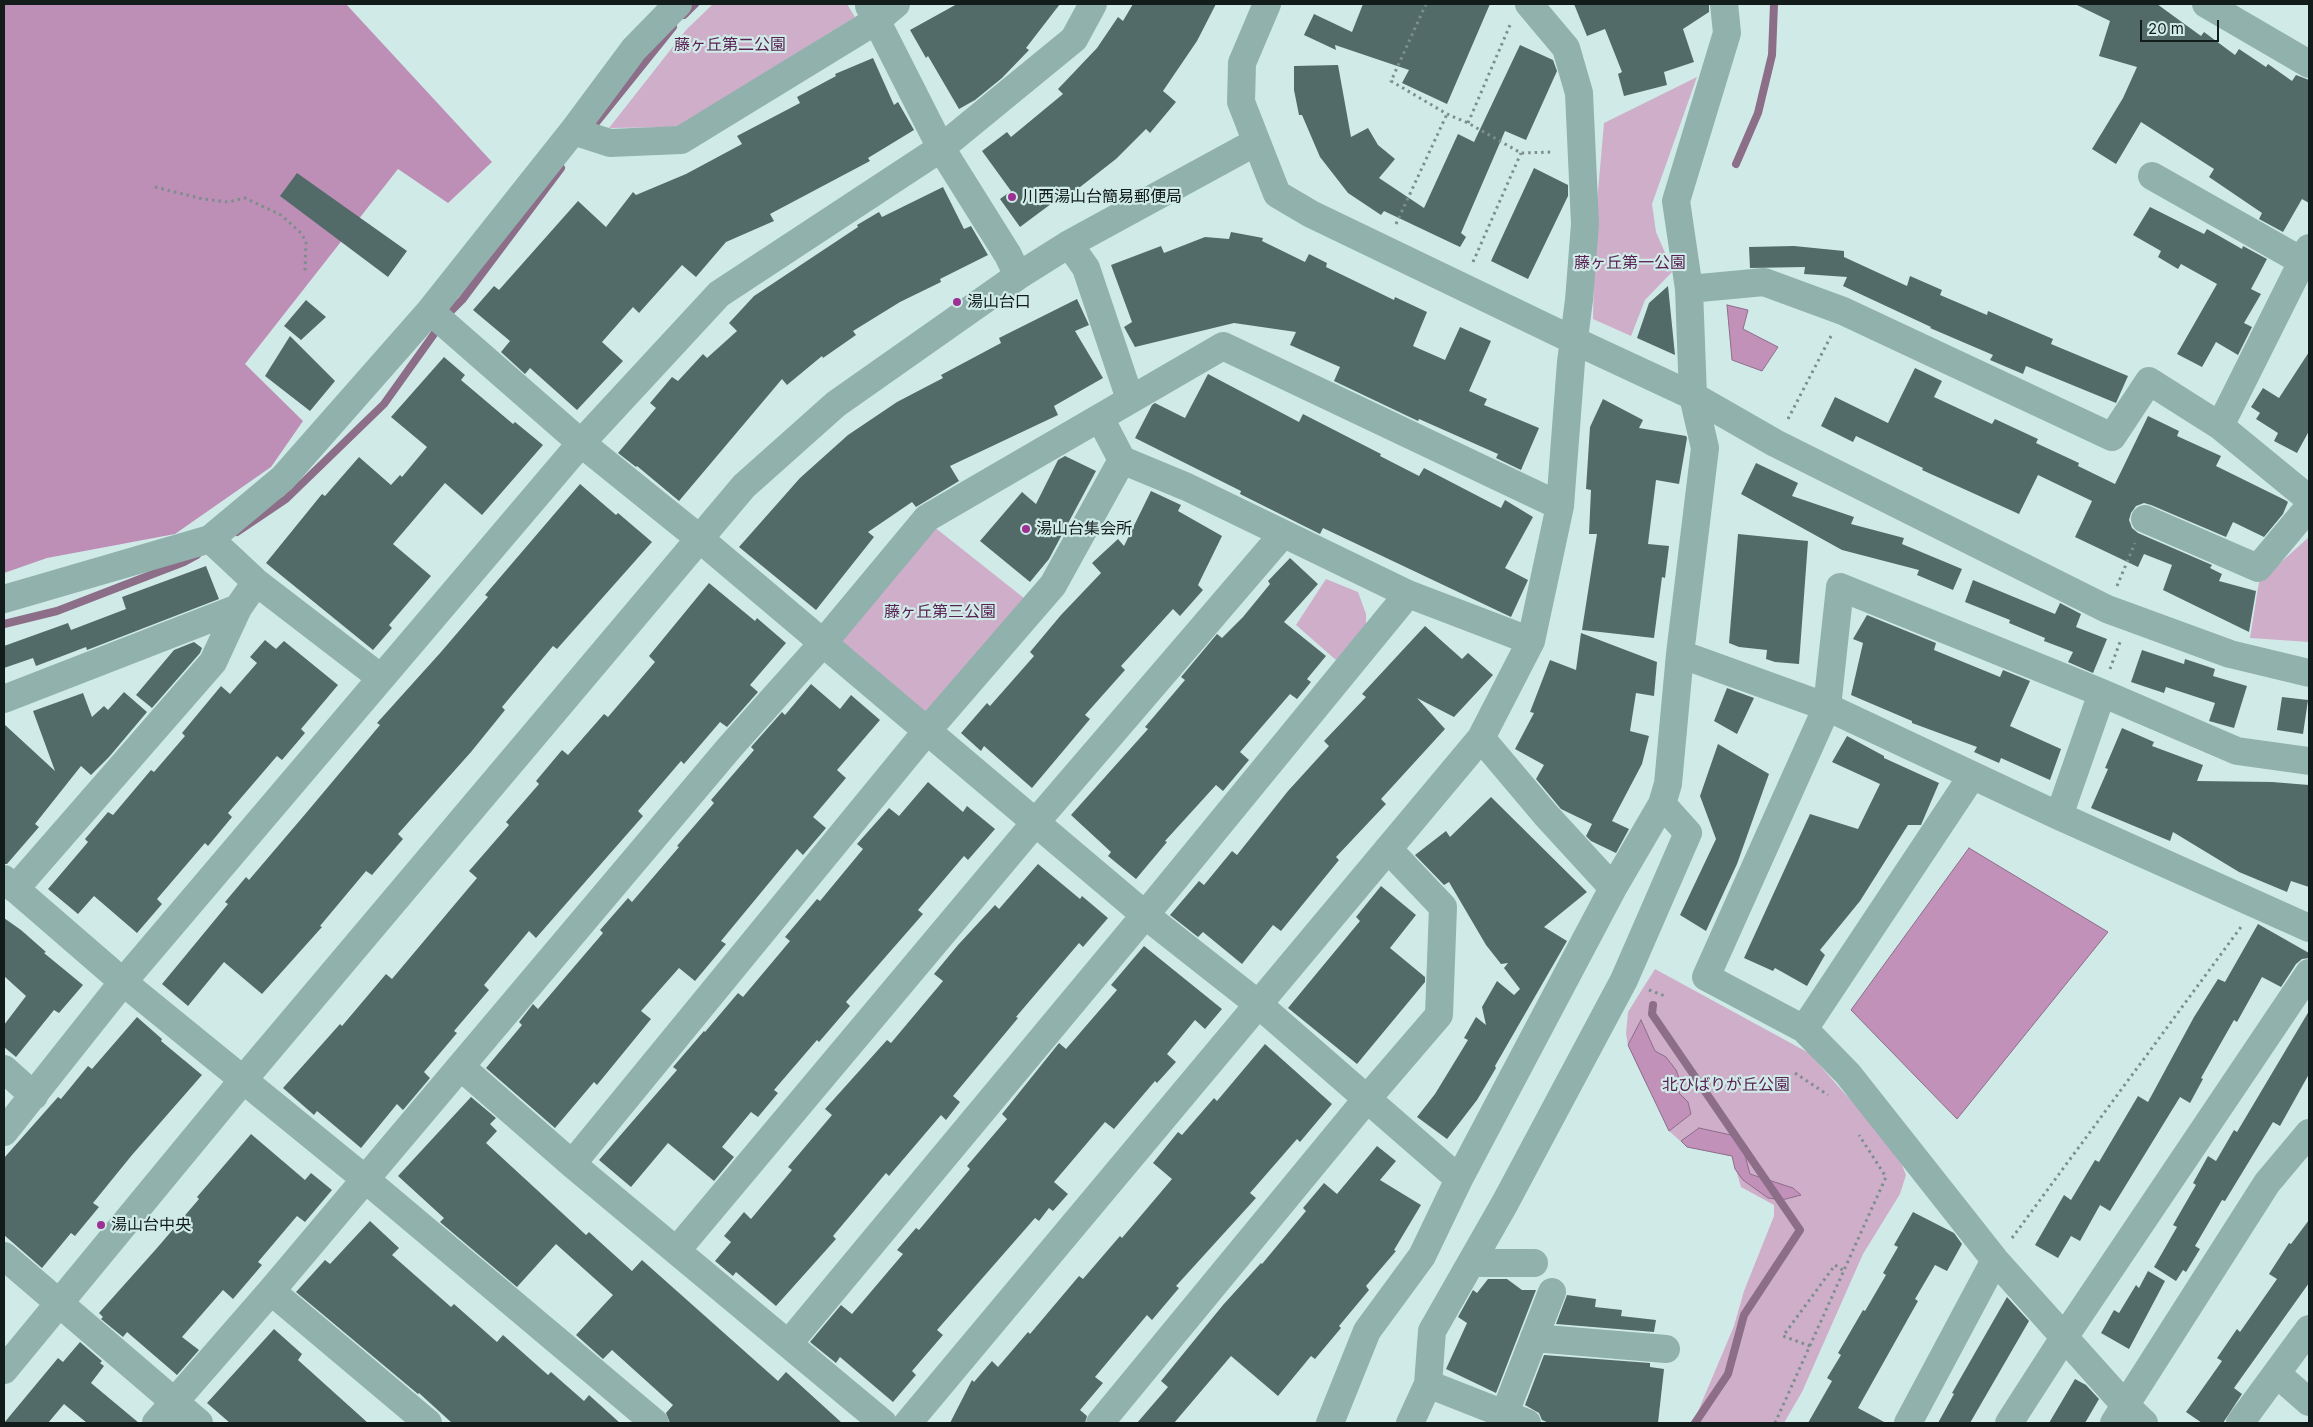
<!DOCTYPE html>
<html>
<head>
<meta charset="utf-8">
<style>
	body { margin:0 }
	#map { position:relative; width:2313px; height:1427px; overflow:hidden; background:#d0ebe7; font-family:Inter,sans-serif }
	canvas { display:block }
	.frame { position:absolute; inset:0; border:5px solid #121c1a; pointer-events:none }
	.scale { position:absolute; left:2140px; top:20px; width:79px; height:22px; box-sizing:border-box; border:2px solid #121c1a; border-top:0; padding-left:6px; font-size:15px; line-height:18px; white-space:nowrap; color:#121c1a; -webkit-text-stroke:4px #d0ebe7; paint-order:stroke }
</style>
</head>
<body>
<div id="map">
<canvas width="2313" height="1427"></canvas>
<div class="frame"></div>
<div class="scale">20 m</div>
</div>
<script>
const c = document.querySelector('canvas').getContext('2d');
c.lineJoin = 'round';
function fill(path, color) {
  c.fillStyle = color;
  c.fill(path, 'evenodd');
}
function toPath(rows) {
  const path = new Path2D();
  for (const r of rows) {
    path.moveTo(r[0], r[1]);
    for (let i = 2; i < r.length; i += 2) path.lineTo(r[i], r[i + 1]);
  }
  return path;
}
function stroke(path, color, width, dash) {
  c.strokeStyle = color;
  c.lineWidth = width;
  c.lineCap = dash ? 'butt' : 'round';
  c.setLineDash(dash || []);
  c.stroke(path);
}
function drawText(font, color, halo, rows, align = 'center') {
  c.font = font + ' Inter,"Noto Sans JP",sans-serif';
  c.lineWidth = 4.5;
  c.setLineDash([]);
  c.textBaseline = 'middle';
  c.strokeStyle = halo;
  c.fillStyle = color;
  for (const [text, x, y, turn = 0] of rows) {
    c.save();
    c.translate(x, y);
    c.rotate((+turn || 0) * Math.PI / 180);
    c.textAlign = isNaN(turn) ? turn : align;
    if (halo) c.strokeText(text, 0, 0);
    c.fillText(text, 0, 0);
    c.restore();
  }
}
const green = toPath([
	[713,4,847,4,855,17,678,127,609,128,686,30],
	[1697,77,1652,204,1656,232,1673,271,1645,300,1631,336,1593,319,1595,225,1604,123],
	[933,526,1029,602,927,716,837,642],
	[2309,537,2309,642,2250,638,2259,582],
	[1326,579,1358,592,1366,614,1366,629,1336,660,1296,625],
	[1655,969,1809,1053,1846,1095,1868,1116,1900,1160,1906,1175,1900,1194,1863,1254,1802,1392,1784,1423,1693,1423,1734,1326,1744,1291,1774,1216,1774,1205,1741,1187,1732,1156,1687,1147,1669,1131,1659,1106,1643,1078,1628,1045,1626,1034,1628,1012]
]);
const forest = toPath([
	[4,4,346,4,492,162,448,203,398,169,245,364,303,421,271,467,175,534,47,558,4,573]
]);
const water = toPath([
	[1727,305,1748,310,1743,329,1778,347,1762,371,1732,360,1727,305],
	[1969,848,2108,932,1957,1119,1851,1010,1969,848],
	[1641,1020,1655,1051,1666,1057,1676,1070,1682,1086,1679,1093,1688,1102,1691,1114,1669,1131,1628,1045,1641,1020],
	[1699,1128,1731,1135,1742,1144,1750,1174,1793,1188,1801,1195,1782,1200,1768,1198,1743,1180,1735,1169,1732,1156,1687,1147,1681,1141,1699,1128]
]);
const stream = toPath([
	[684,15,695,4],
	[591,129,673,27],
	[1736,164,1758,113,1772,55,1774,4],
	[237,532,286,499,384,404,449,313,462,300,561,168],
	[4,624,57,611,184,562,197,555],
	[1653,1005,1652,1014,1800,1230,1744,1315,1728,1374,1695,1423]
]);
const building = toPath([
	[957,4,1060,4,1026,48,1029,50,1002,78,975,100,959,109,928,56,926,58,910,30],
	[1133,4,1216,4,1197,41,1163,91,1176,102,1150,133,1146,129,1116,159,1066,198,1063,195,1020,227,1000,199,1011,191,982,151,1007,132,1011,137,1063,94,1058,89,1097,48,1118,17,1123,21],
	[1363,4,1490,4,1447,104,1402,83,1409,70,1335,45,1336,50,1304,35,1314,14,1352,32],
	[1574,4,1709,4,1709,12,1683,29,1694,62,1664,72,1667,85,1624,96,1618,74,1622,72,1605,29,1587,36],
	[2075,4,2157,4,2201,36,2204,32,2235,55,2239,49,2266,67,2268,64,2292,81,2296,75,2309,80,2309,203,2302,199,2283,232,2259,219,2262,213,2209,177,2214,169,2141,122,2116,164,2092,149,2123,98,2137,67,2099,56,2110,21],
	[1520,45,1553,60,1557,71,1526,140,1505,131,1461,233,1466,237,1460,247,1384,211,1381,215,1348,193,1320,157,1302,115,1299,115,1294,90,1294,66,1338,65,1351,137,1368,128,1378,145,1395,159,1379,178,1424,208,1458,134,1474,142],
	[873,58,894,105,898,102,914,130,868,158,870,161,770,214,774,221,726,242,696,277,682,265,639,313,633,307,602,342,623,361,577,410,530,368,525,374,501,352,510,341,473,310,494,286,499,290,578,201,606,227,633,192,636,195,686,174,742,144,737,136,800,103,797,97,836,76,835,74],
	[1534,168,1568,185,1568,196,1528,279,1491,261],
	[297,173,407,251,388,277,280,196],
	[943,187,964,229,971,226,988,255,940,279,941,282,900,302,853,331,856,335,823,358,822,356,787,385,782,379,679,501,637,466,636,467,618,453,656,408,650,403,672,377,678,381,703,354,707,358,737,331,729,323,754,296,858,227,857,225,879,212,882,217],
	[2150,207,2204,234,2207,229,2242,249,2243,246,2267,259,2251,289,2261,294,2244,323,2252,327,2238,355,2216,342,2202,367,2177,354,2217,284,2181,264,2178,269,2158,257,2161,251,2133,235],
	[1231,232,1263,238,1262,241,1305,262,1309,254,1327,263,1326,267,1394,300,1395,297,1427,312,1413,346,1445,360,1460,327,1491,341,1469,391,1487,399,1484,405,1539,428,1521,470,1496,458,1498,454,1419,419,1418,421,1334,381,1340,367,1290,345,1296,332,1234,323,1135,347,1124,327,1132,322,1111,265,1161,246,1164,253,1205,237,1229,239],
	[1794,246,1844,251,1844,257,1907,286,1910,276,1942,290,1940,295,1987,315,1988,311,2053,339,2051,344,2128,376,2116,403,2026,366,2023,374,1990,360,1993,355,1930,328,1931,327,1843,286,1847,277,1804,274,1805,267,1750,268,1749,247],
	[1668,286,1675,355,1637,338,1649,303],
	[1077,299,1089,325,1075,331,1103,378,1054,406,1058,415,950,466,959,481,916,507,912,502,868,532,874,537,816,610,739,547,800,478,848,435,897,402,943,378,941,375,1001,343,999,338],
	[306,300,326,317,301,340,284,326],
	[290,336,335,381,310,411,265,376],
	[2309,352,2309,431,2297,453,2274,441,2278,433,2256,419,2260,413,2251,407,2263,388,2279,398],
	[444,357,465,375,461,380,513,424,515,422,543,445,482,515,445,483,393,544,431,576,389,625,392,628,373,650,266,563,322,494,325,496,359,457,391,485,400,475,402,477,427,447,391,417],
	[1915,368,1942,381,1934,397,1992,424,1995,419,2038,439,2036,443,2079,463,2078,466,2115,484,2148,416,2179,431,2177,436,2221,456,2216,466,2285,500,2288,502,2283,514,2264,537,2233,522,2226,537,2151,505,2144,503,2136,506,2131,513,2129,520,2132,528,2138,533,2212,565,2210,568,2222,574,2219,581,2256,591,2249,632,2163,590,2172,565,2144,554,2138,567,2075,537,2092,501,2038,475,2019,514,1922,470,1923,468,1856,436,1853,442,1821,426,1835,397,1888,423],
	[1208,374,1299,422,1303,414,1381,454,1380,456,1419,476,1424,468,1501,508,1505,500,1533,517,1505,568,1528,580,1511,617,1323,528,1320,534,1240,494,1241,491,1135,438,1152,405,1155,403,1185,418],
	[1603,399,1643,420,1639,428,1686,436,1687,438,1679,484,1656,480,1648,544,1669,546,1665,578,1662,577,1654,638,1582,630,1597,534,1589,534,1591,490,1586,489,1590,427],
	[1065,456,1096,471,1049,559,1030,582,980,541,1022,492,1036,504,1058,460],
	[1756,463,1798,483,1792,496,1854,517,1851,524,1904,538,1902,544,1962,569,1953,590,1917,575,1919,570,1842,550,1741,494],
	[580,484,616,515,618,513,652,542,557,649,553,646,502,707,505,710,471,752,398,834,403,839,372,875,366,871,320,926,322,927,262,994,224,962,188,1006,162,984,228,904,225,902,246,877,249,880,307,812,380,725,377,723,441,652,488,597,485,595],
	[1151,491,1181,505,1178,511,1222,536,1198,585,1203,590,1180,616,1173,609,1121,666,1125,670,1085,715,1090,719,1032,788,984,746,981,751,961,733,987,703,990,706,1034,656,1030,652,1061,615,1101,573,1092,563,1118,539,1124,546],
	[1738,534,1808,541,1799,664,1775,662,1766,659,1767,650,1739,647,1729,643],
	[1290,558,1318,584,1284,622,1326,656,1307,679,1311,682,1297,699,1290,694,1240,752,1249,760,1223,791,1216,785,1165,841,1167,842,1136,879,1108,856,1111,852,1071,815,1148,729,1145,727,1185,680,1181,677,1217,634,1222,638,1243,617,1270,584,1268,581],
	[206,566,219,599,87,650,86,647,36,666,33,658,4,668,4,646,68,623,71,630,126,609,122,597],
	[1973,580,2055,614,2060,603,2081,614,2076,627,2107,639,2093,673,2068,662,2073,652,2044,641,2045,638,2009,623,2010,620,1965,602],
	[709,583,755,621,757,618,786,643,750,685,758,692,727,727,720,722,684,764,681,761,638,811,643,816,536,938,529,931,484,985,489,990,454,1031,457,1033,424,1072,430,1078,403,1110,397,1104,361,1148,317,1111,314,1115,283,1088,340,1024,342,1026,386,974,392,979,429,935,477,878,469,871,509,825,506,822,539,784,536,781,562,750,568,755,604,714,608,717,655,662,649,656],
	[1867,615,1936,643,1934,650,2000,677,2003,670,2030,681,2010,726,2061,749,2050,780,2001,758,1999,763,1974,752,1977,747,1912,723,1912,721,1851,695,1863,643,1853,639],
	[1425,626,1462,659,1468,653,1493,675,1454,717,1417,698,1445,729,1381,799,1386,804,1336,857,1339,860,1281,931,1273,925,1242,964,1203,932,1198,937,1170,915,1199,881,1204,885,1232,851,1237,855,1288,791,1329,746,1324,741,1366,697,1362,694],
	[1581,633,1657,662,1654,696,1636,693,1630,731,1649,736,1642,764,1612,821,1629,829,1616,853,1591,841,1586,836,1592,824,1561,809,1536,779,1544,765,1515,749,1534,713,1530,712,1550,660,1576,670],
	[265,640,276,649,284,641,338,685,301,729,305,733,282,760,277,756,228,813,232,817,208,846,205,843,157,899,162,904,137,933,94,896,78,914,48,889,88,842,85,839,108,812,113,815,151,770,154,772,185,736,182,733,221,686,230,694,257,663,250,657],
	[194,642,202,648,200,653,152,708,136,695,174,650],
	[2142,650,2184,664,2185,659,2215,669,2213,676,2247,686,2234,728,2209,721,2215,703,2166,687,2164,693,2131,682],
	[811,684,840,709,851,695,880,720,837,770,846,778,813,817,826,828,803,855,797,849,721,941,726,944,695,981,679,968,641,1011,651,1019,597,1085,594,1082,555,1128,486,1068,522,1025,519,1022,533,1004,538,1009,603,933,600,930,628,898,632,902,679,847,677,846,714,803,711,800,754,750,751,747,782,712,785,715],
	[1727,688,1754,698,1737,734,1714,721],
	[124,692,147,712,109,757,91,775,81,766,35,824,39,827,7,864,4,864,4,724,55,771,33,711,83,693,92,717,104,706,108,710],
	[2282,697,2308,700,2303,734,2277,730],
	[2122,728,2154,742,2152,746,2203,765,2197,781,2272,782,2309,785,2309,887,2291,881,2287,892,2239,872,2173,832,2170,841,2091,808,2108,769,2105,768],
	[1847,736,1884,756,1884,758,1939,783,1921,825,1908,825,1860,901,1820,950,1825,955,1807,986,1775,968,1773,971,1744,958,1810,814,1858,829,1880,784,1832,762],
	[1718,744,1769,774,1737,864,1706,931,1680,915,1716,839,1700,796],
	[928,782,963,812,967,806,995,829,968,860,964,856,918,910,923,914,846,1002,850,1006,819,1042,817,1040,774,1090,778,1093,758,1117,751,1112,722,1147,734,1157,714,1181,668,1143,631,1187,599,1160,677,1070,673,1067,704,1031,705,1032,738,993,743,997,790,941,785,937,817,899,820,901,863,849,857,844,889,808,899,816],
	[1491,797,1587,892,1544,927,1567,941,1495,1066,1496,1068,1477,1100,1447,1139,1417,1117,1435,1094,1468,1040,1464,1038,1476,1017,1486,1025,1482,1007,1497,981,1514,995,1520,989,1504,968,1508,963,1501,964,1486,945,1449,882,1444,885,1415,855,1446,831,1450,837],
	[1038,864,1080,899,1082,896,1108,918,1083,947,1079,943,1016,1017,1018,1018,953,1096,960,1102,946,1120,941,1115,889,1176,886,1173,833,1236,836,1239,776,1306,736,1272,733,1276,715,1261,731,1242,724,1236,744,1212,751,1219,792,1170,788,1167,832,1115,825,1109,887,1040,891,1043,943,981,934,974,958,945,995,905,999,909],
	[1381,886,1416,915,1390,948,1425,977,1425,982,1357,1064,1288,1008,1360,921,1356,917],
	[4,918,21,930,46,952,44,953,83,985,59,1013,54,1010,16,1057,4,1047,4,1025,26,996,4,976],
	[2258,924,2309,953,2309,958,2302,959,2296,964,2281,987,2262,977,2237,1022,2234,1020,2201,1078,2203,1079,2190,1103,2180,1097,2110,1211,2100,1205,2080,1241,2071,1236,2058,1258,2035,1245,2064,1195,2071,1200,2095,1160,2099,1162,2138,1096,2148,1102,2194,1017,2218,979,2225,982],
	[1144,946,1222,1009,1205,1029,1195,1020,1167,1054,1176,1062,1157,1083,1155,1081,1114,1129,1105,1122,1054,1182,1068,1194,1053,1211,1049,1208,1039,1221,1035,1218,937,1330,943,1335,912,1371,916,1375,893,1402,840,1357,836,1363,810,1342,841,1305,852,1314,903,1254,897,1250,916,1228,919,1230,970,1169,967,1166,1007,1119,1002,1114,1059,1043,1066,1049,1117,990,1111,985],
	[2309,1011,2309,1074,2280,1126,2273,1122,2225,1201,2222,1200,2195,1246,2200,1249,2186,1272,2183,1270,2176,1281,2154,1267,2177,1227,2173,1225,2196,1185,2193,1183,2208,1156,2216,1161,2234,1130,2237,1132],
	[137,1017,162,1039,161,1041,202,1075,132,1155,93,1203,99,1207,75,1236,71,1233,42,1268,4,1235,4,1158,58,1097,61,1099,88,1066,92,1069],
	[1265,1044,1332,1104,1300,1142,1297,1139,1250,1193,1256,1198,1176,1286,1179,1288,1152,1320,1147,1315,1095,1377,1103,1383,1080,1410,1087,1416,1085,1423,950,1423,972,1380,974,1382,992,1361,998,1367,1028,1332,1030,1334,1079,1276,1083,1279,1120,1236,1122,1238,1172,1179,1153,1163,1178,1132,1182,1135,1214,1098,1217,1101],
	[471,1097,496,1118,490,1124,497,1131,486,1143,586,1235,589,1232,632,1271,642,1260,778,1381,786,1372,842,1423,670,1423,666,1413,673,1405,612,1350,603,1359,576,1335,613,1295,556,1244,517,1287,440,1222,444,1218,398,1176],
	[251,1134,305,1180,311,1173,332,1190,305,1222,297,1216,258,1262,262,1265,233,1299,223,1290,182,1337,199,1350,177,1375,127,1332,123,1337,101,1319,103,1317,99,1313,157,1248,199,1199,197,1197],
	[1377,1146,1396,1161,1380,1180,1421,1205,1394,1250,1396,1251,1366,1286,1369,1290,1339,1326,1341,1328,1315,1359,1311,1356,1278,1396,1231,1356,1174,1423,1137,1423,1168,1387,1161,1381,1223,1305,1261,1263,1262,1264,1306,1211,1303,1208,1324,1183,1337,1194],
	[1913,1212,1954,1233,1962,1244,1947,1271,1935,1265,1915,1299,1918,1301,1858,1408,1886,1423,1808,1423,1832,1381,1827,1378,1841,1355,1838,1353,1863,1310,1865,1311,1886,1275,1883,1273,1898,1247,1894,1245],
	[2309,1220,2309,1283,2234,1388,2242,1394,2223,1423,2202,1423,2186,1412,2222,1361,2217,1358,2237,1329,2240,1332,2277,1279,2269,1274,2289,1243,2291,1244],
	[370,1221,399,1248,392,1255,451,1307,454,1304,497,1342,503,1335,548,1375,551,1372,584,1401,589,1395,620,1423,452,1423,419,1393,418,1394,296,1292,325,1260,330,1264],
	[2148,1271,2165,1281,2129,1349,2101,1333,2114,1310,2119,1313,2136,1285,2139,1288],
	[1488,1279,1507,1279,1522,1290,1536,1290,1496,1393,1446,1369,1467,1323,1458,1317,1473,1290,1477,1293],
	[1567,1295,1596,1299,1595,1307,1622,1310,1621,1316,1656,1320,1654,1332,1556,1324],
	[2007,1297,2029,1321,1970,1423,1938,1423,1954,1394,1952,1393],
	[274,1329,302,1354,298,1360,368,1423,230,1423,207,1403],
	[80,1342,102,1361,100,1363,104,1366,91,1383,139,1423,87,1423,64,1404,48,1423,4,1423,58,1358,63,1362],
	[1544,1355,1650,1363,1650,1367,1664,1369,1658,1423,1549,1423,1542,1420,1539,1413,1525,1405],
	[2075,1379,2086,1385,2099,1399,2085,1423,2049,1423]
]);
const path = toPath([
	[1426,4,1391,81,1447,114,1468,123,1521,153,1554,152],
	[1468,123,1510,25],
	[155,187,203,199,228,202,245,198,281,215,301,233,306,242,305,271],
	[1396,224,1447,114],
	[1473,262,1521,153],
	[1788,419,1831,336],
	[2117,586,2135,543],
	[2110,669,2120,642],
	[1649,990,1665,996],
	[1795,1073,1828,1095],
	[2012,1238,2241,927],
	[1810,1346,1783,1336,1835,1265,1844,1271],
	[1775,1423,1886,1177,1859,1135]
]);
const minor = toPath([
	[1267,4,1242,63,1241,102,1277,194,1311,214,1575,341,1693,396,1775,443,2107,609,2230,654,2309,673],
	[2206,4,2309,64],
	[869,6,941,148,1008,255,1018,276],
	[573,131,610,143,681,140,877,20,896,4],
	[2152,176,2309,265],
	[1069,244,1086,268,1130,399],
	[1689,289,1764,282,1843,311,2112,437,2149,381,2220,426,2309,499],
	[430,311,581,443,700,539,1145,915,1258,1004,1459,1179],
	[2220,426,2309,248],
	[1122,460,1187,487,1408,594,1531,641],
	[2145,519,2258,568,2309,507],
	[210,539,256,582,381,678],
	[4,599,210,539,283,478,430,311,573,131,634,49,678,4],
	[1680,654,1827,707,1840,587,2102,693,2237,751,2309,761],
	[4,699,238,608,256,582],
	[1481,738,1546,815,1613,888],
	[2059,816,2102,693],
	[4,879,123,982,365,1179,655,1423],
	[15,889,213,662,238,608],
	[1804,1029,1972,776],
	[461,1067,572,1164,883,1423],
	[4,1069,34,1096],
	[4,1132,123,982,581,443,719,294,941,148,1074,39,1093,4],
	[572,1164,926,732,1053,585,1122,460,1100,418],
	[677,1250,1035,823,1283,534],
	[4,1256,199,1423],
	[1471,1263,1534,1263],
	[271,1291,428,1423],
	[1534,1338,1666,1349],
	[789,1343,1145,915,1408,594],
	[4,1370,243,1080,744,486,836,404,1018,276,1069,244,1256,142],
	[2277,1374,2309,1402],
	[1428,1384,1527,1423],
	[156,1423,271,1291,730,747,823,643,927,518,1223,346,1560,506],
	[908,1423,1481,738,1531,641,1560,506,1571,362,1579,300,1585,224,1579,93,1566,48,1529,4],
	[1100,1423,1366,1100,1439,1015,1443,907,1388,849],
	[1330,1423,1367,1331,1422,1256,1459,1179,1613,888,1662,804,1668,784,1680,654,1705,448,1693,396,1689,289,1676,201,1727,33,1724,4],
	[1410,1423,1428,1384,1432,1331,1505,1203,1624,980,1688,833,1662,804],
	[1501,1423,1552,1292],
	[1908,1423,1995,1260],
	[2009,1423,2065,1336,2309,973],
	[2114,1423,2267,1183,2309,1133],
	[2144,1423,2125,1405,1995,1260,1848,1074,1804,1029,1706,977,1827,707,2059,816,2309,928],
	[2240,1423,2309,1329]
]);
const markers = [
	[1012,197,5,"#9c3193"],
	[957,302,5,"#9c3193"],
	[1026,529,5,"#9c3193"],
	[101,1225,5,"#9c3193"]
];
const parkNames = [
	["藤ヶ丘第二公園",730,45],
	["藤ヶ丘第一公園",1630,263],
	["藤ヶ丘第三公園",940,612],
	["北ひばりが丘公園",1726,1085]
];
const poiNames = [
	["川西湯山台簡易郵便局",1022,197],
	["湯山台口",967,302],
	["湯山台集会所",1036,529],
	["湯山台中央",111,1225]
];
fill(green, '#cfaeca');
fill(forest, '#bd8eb6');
fill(water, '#c191b9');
stroke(water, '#8c6e89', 1);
stroke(stream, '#8c6e89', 8);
fill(building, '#536b68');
stroke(path, '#7c8f8c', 3, [2.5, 4]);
stroke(minor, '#91b1ad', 28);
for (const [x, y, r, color] of markers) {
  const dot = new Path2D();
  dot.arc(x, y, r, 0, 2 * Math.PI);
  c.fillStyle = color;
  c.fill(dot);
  stroke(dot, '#d0ebe7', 2);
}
drawText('16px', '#592053', '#d0ebe7', parkNames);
drawText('16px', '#121c1a', '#d0ebe7', poiNames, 'left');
</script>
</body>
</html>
